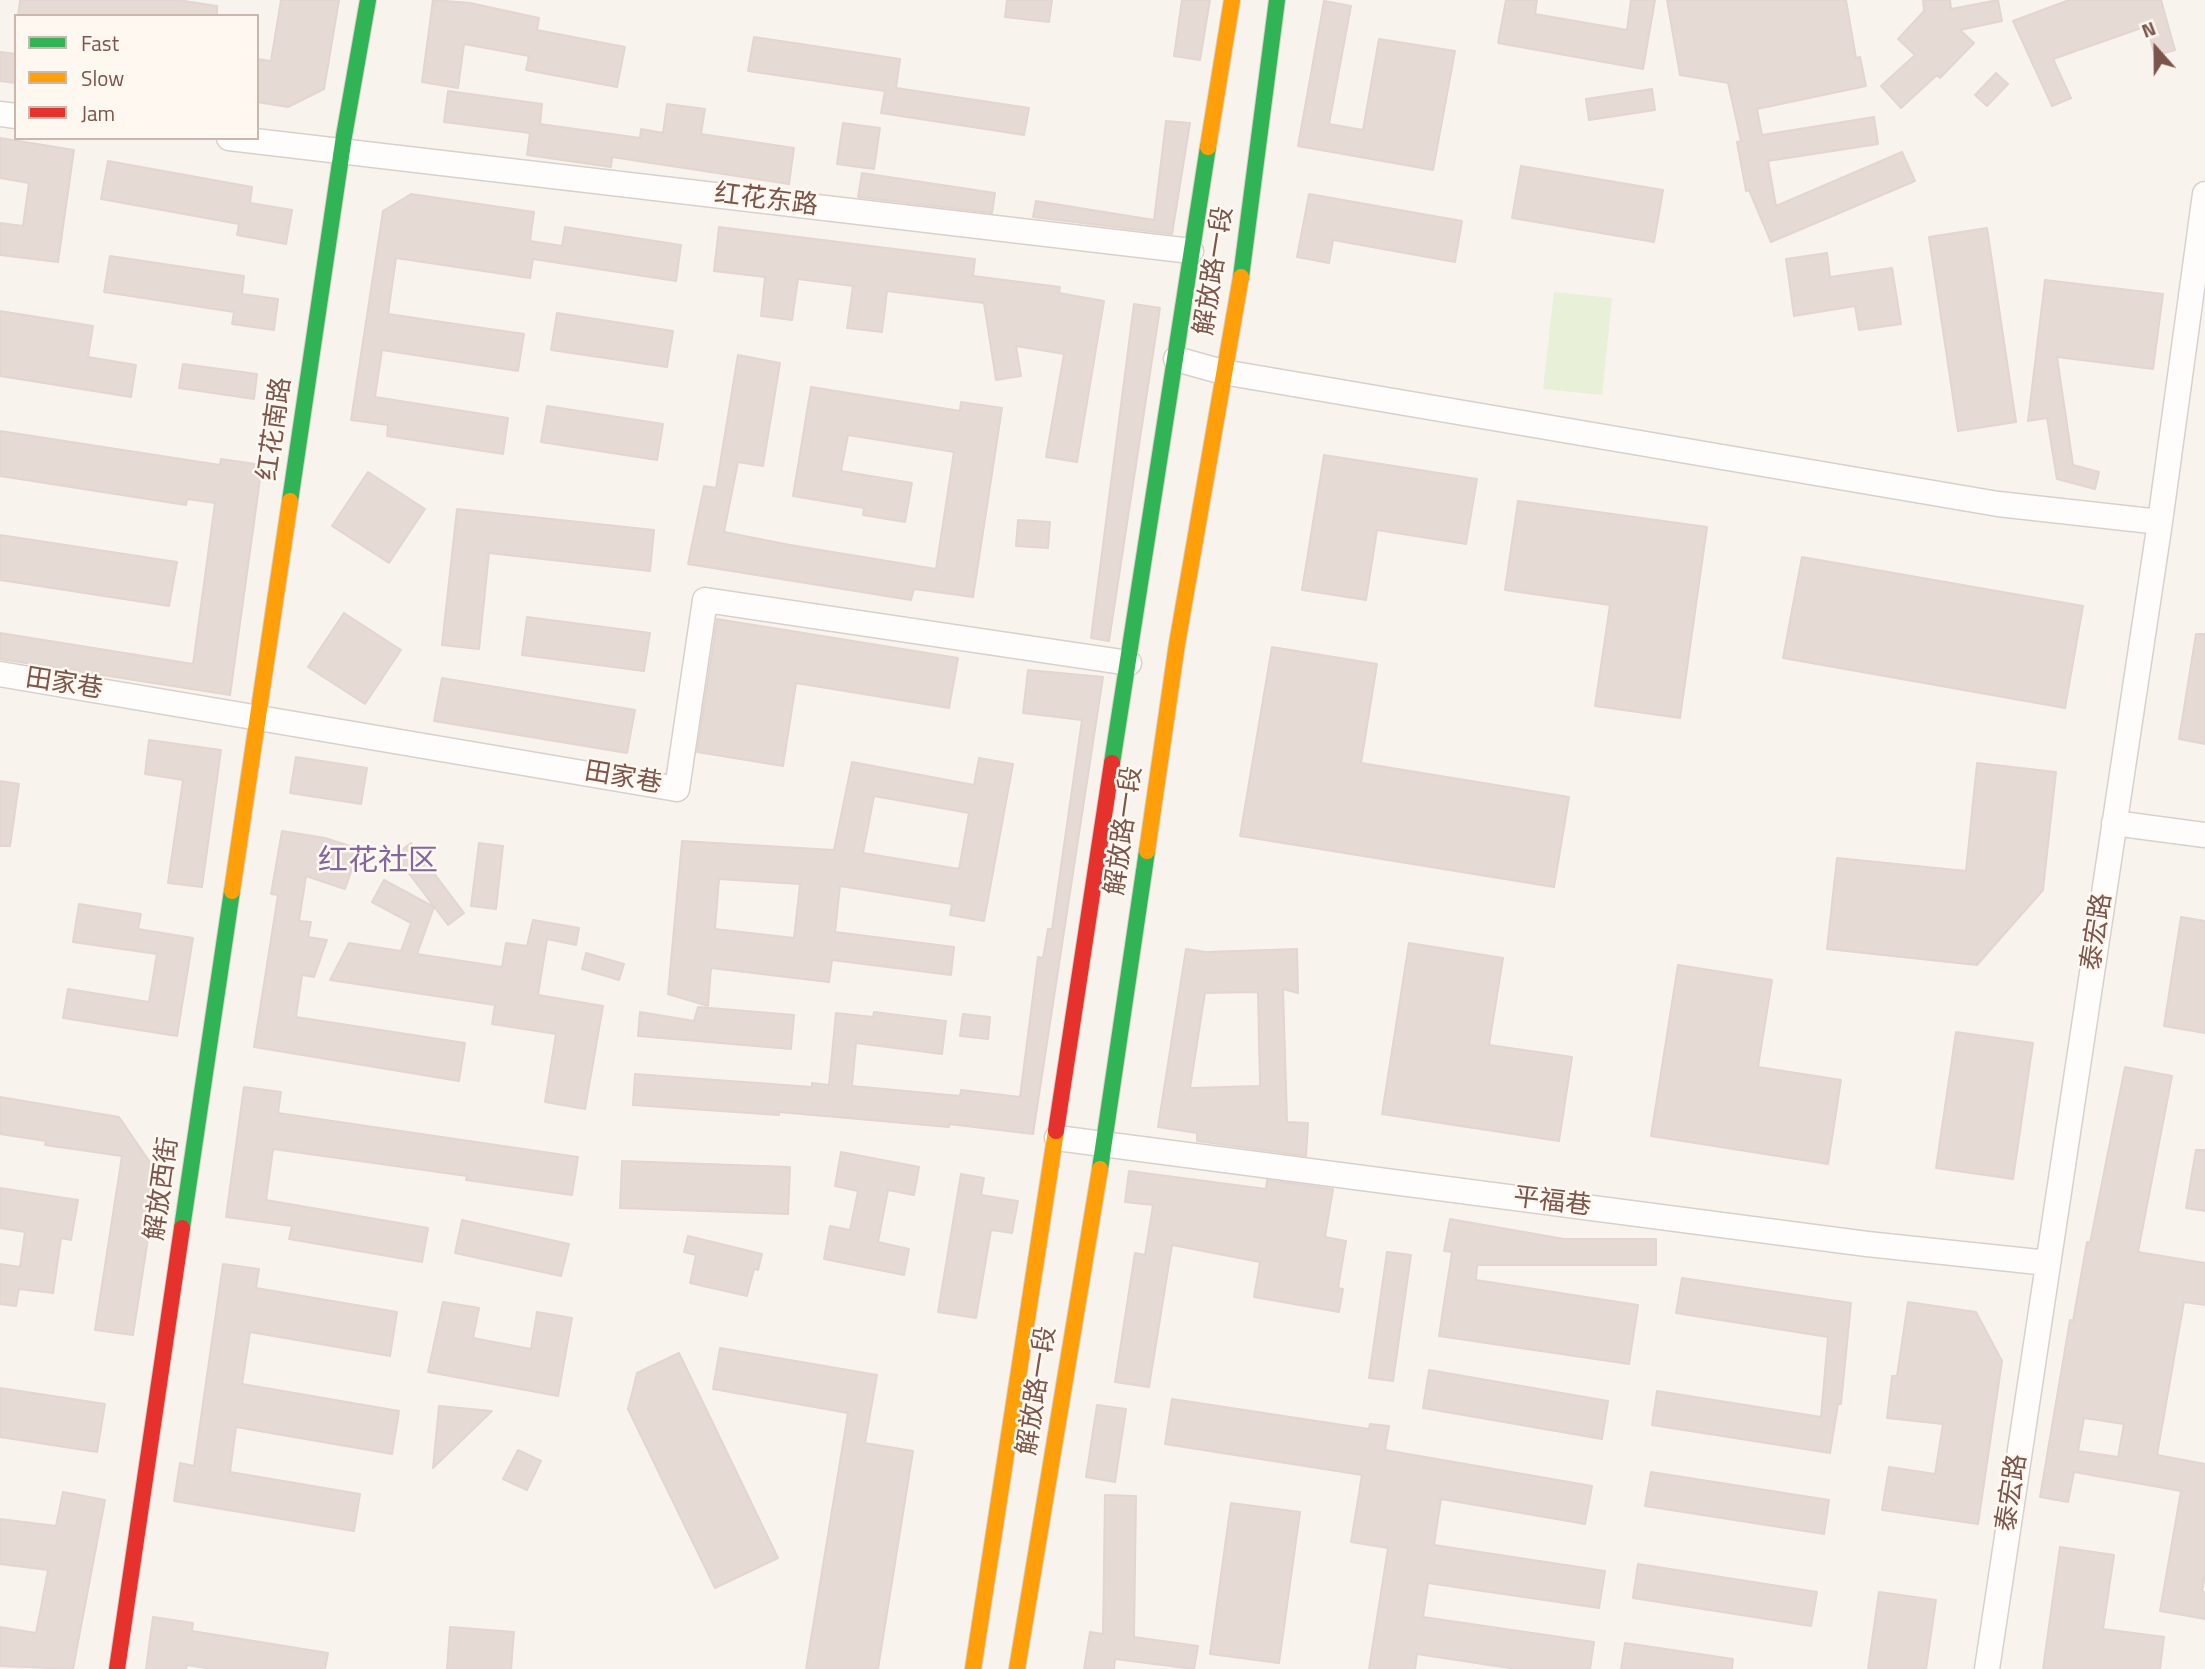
<!DOCTYPE html>
<html>
<head>
<meta charset="utf-8">
<style>
	body { margin:0 }
	#map { position:relative; width:2205px; height:1669px; overflow:hidden; background:#f9f3ee; font-family:"Titillium Web",sans-serif }
	canvas { display:block }
	.legend { position:absolute; left:14px; top:14px; width:245px; height:126px; box-sizing:border-box; background:#fff8f1; border:2px solid #cab7ae; margin:0; padding:9px 12px; list-style:none; font-size:21px; color:#7b554a }
	.legend li { display:flex; align-items:center; gap:14px; height:35px }
	.legend b { width:35px; border:2px solid #cab7ae }
	.north { position:absolute; left:2121px; top:14px; width:70px; height:70px; -webkit-text-stroke:5px #fff8f1; paint-order:stroke; rotate:339deg; font-size:19px; font-weight:700; line-height:28px; text-align:center; color:#7b554a }
	.north::after { content:''; display:block; margin:auto; width:24px; height:32px; background:#7b554a; clip-path:polygon(50% 0,100% 100%,50% 72%,0 100%) }
</style>
</head>
<body>
<div id="map">
<canvas width="2205" height="1669"></canvas>
<ul class="legend">
<li><b style="height:9px;background:#30b455"></b>Fast</li>
<li><b style="height:9px;background:#ff9f0a"></b>Slow</li>
<li><b style="height:9px;background:#e5322d"></b>Jam</li>
</ul>
<div class="north">N</div>
</div>
<script>
const c = document.querySelector('canvas').getContext('2d');
c.lineJoin = 'round';
function fill(path, color) {
  c.fillStyle = color;
  c.fill(path, 'evenodd');
}
function toPath(rows) {
  const path = new Path2D();
  for (const r of rows) {
    path.moveTo(r[0], r[1]);
    for (let i = 2; i < r.length; i += 2) path.lineTo(r[i], r[i + 1]);
  }
  return path;
}
function stroke(path, color, width, dash) {
  c.strokeStyle = color;
  c.lineWidth = width;
  c.lineCap = dash ? 'butt' : 'round';
  c.setLineDash(dash || []);
  c.stroke(path);
}
function drawText(font, color, halo, rows, align = 'center') {
  c.font = font + ' "Titillium Web","Noto Sans SC",sans-serif';
  c.lineWidth = 5;
  c.setLineDash([]);
  c.textBaseline = 'middle';
  c.strokeStyle = halo;
  c.fillStyle = color;
  for (const [text, x, y, turn = 0] of rows) {
    c.save();
    c.translate(x, y);
    c.rotate((+turn || 0) * Math.PI / 180);
    c.textAlign = isNaN(turn) ? turn : align;
    if (halo) c.strokeText(text, 0, 0);
    c.fillText(text, 0, 0);
    c.restore();
  }
}
const green = toPath([
	[1554,292,1612,298,1602,395,1543,389]
]);
const building = toPath([
	[20,0,178,0,217,6,217,16,18,16,20,0],
	[281,0,339,0,324,89,288,107,257,102,257,59,271,61,281,0],
	[433,0,470,3,539,18,537,30,625,47,617,87,526,70,529,56,464,44,458,88,422,82,433,0],
	[1007,0,1052,0,1049,22,1005,17,1007,0],
	[1182,0,1210,0,1200,60,1174,56,1182,0],
	[1506,0,1537,0,1535,14,1627,30,1631,0,1655,0,1643,69,1498,43,1506,0],
	[1667,0,1846,0,1856,58,1860,57,1866,86,1757,109,1762,135,1874,117,1878,144,1768,161,1776,206,1902,152,1915,181,1771,242,1749,190,1746,191,1737,142,1741,141,1728,83,1680,75,1667,0],
	[1923,0,1950,0,1951,9,1998,0,2002,21,1960,30,1974,43,1940,78,1937,75,1901,108,1881,86,1915,55,1898,39,1924,11,1923,0],
	[2069,0,2161,0,2175,50,2155,56,2147,26,2053,59,2071,98,2052,106,2013,21,2069,0],
	[1324,1,1351,6,1329,124,1363,130,1379,39,1455,51,1433,170,1298,146,1324,1],
	[754,37,900,59,896,88,1029,108,1024,135,881,113,885,91,748,71,754,37],
	[0,52,16,54,16,83,0,81,0,52],
	[1996,73,2008,84,1987,106,1975,95,1996,73],
	[1652,89,1655,110,1589,120,1586,99,1652,89],
	[448,91,542,104,540,124,640,138,641,129,663,133,667,104,705,109,701,134,794,148,789,184,612,157,611,167,527,155,530,133,444,122,448,91],
	[1166,121,1190,123,1172,234,1033,217,1036,201,1154,220,1166,121],
	[843,123,880,128,874,169,837,164,843,123],
	[0,138,74,150,58,262,0,255,0,223,23,226,29,183,0,178,0,138],
	[108,161,252,187,250,203,292,210,286,244,237,235,239,224,101,199,108,161],
	[1521,166,1663,190,1654,242,1512,218,1521,166],
	[862,173,995,193,992,213,858,197,862,173],
	[411,194,534,212,530,241,562,246,565,227,681,245,676,281,533,259,530,278,396,258,388,314,524,334,518,371,382,350,375,397,508,418,503,454,387,436,388,425,351,420,383,211,411,194],
	[1309,194,1462,221,1455,262,1333,240,1329,263,1297,257,1309,194],
	[719,227,975,259,973,276,1060,287,1059,293,1104,301,1077,462,1046,457,1064,354,1016,346,1021,376,996,380,984,303,887,291,882,332,847,328,853,286,798,279,792,320,761,316,765,277,714,271,719,227],
	[1987,228,2016,422,1958,431,1929,237,1987,228],
	[1827,253,1830,277,1892,268,1901,324,1859,330,1855,306,1794,316,1786,259,1827,253],
	[110,256,244,276,242,294,278,299,274,330,232,324,234,312,104,292,110,256],
	[2045,280,2163,294,2153,369,2057,357,2073,465,2099,472,2095,489,2057,479,2047,418,2028,421,2045,280],
	[1134,304,1160,308,1109,641,1091,638,1134,304],
	[0,311,93,326,88,357,136,365,131,397,0,376,0,311],
	[557,313,673,331,667,367,551,350,557,313],
	[738,355,780,363,763,466,738,462,724,532,790,545,936,569,954,452,848,435,841,471,912,483,905,522,863,515,864,508,793,496,811,387,960,411,961,402,1002,408,973,597,914,589,911,600,688,564,704,486,716,488,738,355],
	[183,364,257,374,254,399,179,388,183,364],
	[547,406,663,424,657,460,541,442,547,406],
	[0,431,220,465,221,459,262,465,230,695,0,659,0,633,193,664,215,503,187,499,186,505,0,476,0,431],
	[1324,455,1477,479,1466,544,1377,530,1366,600,1302,590,1324,455],
	[368,472,425,509,389,563,332,526,368,472],
	[1518,501,1707,527,1680,718,1595,706,1610,605,1505,590,1518,501],
	[457,509,654,530,650,571,489,553,479,649,442,645,457,509],
	[1018,520,1050,522,1048,548,1016,546,1018,520],
	[0,535,177,562,169,606,0,580,0,535],
	[1802,557,2083,606,2065,708,1783,658,1802,557],
	[344,613,401,650,365,704,308,667,344,613],
	[527,617,650,633,644,671,522,655,527,617],
	[717,619,958,658,949,708,796,683,783,766,697,752,717,619],
	[2196,634,2205,634,2205,744,2179,739,2196,634],
	[1272,647,1377,664,1361,763,1569,797,1554,887,1240,836,1272,647],
	[1028,670,1103,677,1033,1134,949,1124,949,1127,779,1112,779,1115,633,1105,635,1074,812,1087,812,1083,829,1085,836,1013,873,1017,874,1012,946,1021,942,1054,856,1043,852,1086,960,1096,961,1090,1020,1097,1038,957,1043,958,1048,929,1052,929,1082,720,1023,713,1028,670],
	[442,678,635,710,627,753,434,721,442,678],
	[149,740,221,750,202,887,168,883,183,780,145,774,149,740],
	[296,757,367,768,361,804,290,793,296,757],
	[979,758,1013,764,984,921,950,915,952,904,840,886,835,932,954,947,951,975,832,960,829,982,711,968,708,1006,668,994,682,841,834,850,852,762,974,785,979,758],
	[874,796,969,813,959,869,863,853,874,796],
	[719,879,800,884,794,938,715,929,719,879],
	[1977,763,2056,772,2043,890,1977,965,1827,949,1837,858,1966,871,1977,763],
	[0,781,19,784,10,846,0,846,0,781],
	[282,831,325,838,359,849,345,889,306,876,299,921,311,922,308,937,327,940,314,977,302,975,296,1017,465,1043,459,1081,254,1047,278,895,271,894,282,831],
	[411,843,464,913,448,925,395,855,411,843],
	[479,843,503,846,496,909,471,906,479,843],
	[384,880,434,907,417,954,502,967,506,943,527,946,533,920,579,928,576,945,547,939,538,995,603,1006,585,1109,545,1102,556,1034,492,1024,495,1005,330,980,349,943,401,951,411,923,372,902,384,880],
	[79,904,141,914,138,929,193,938,177,1036,63,1018,68,989,149,1002,157,954,73,942,79,904],
	[2181,917,2205,921,2205,1033,2164,1026,2181,917],
	[1409,943,1503,958,1489,1045,1572,1057,1559,1141,1382,1114,1409,943],
	[1186,949,1206,952,1297,949,1298,993,1283,989,1287,1122,1308,1123,1306,1156,1197,1141,1197,1133,1158,1127,1186,949],
	[1258,992,1260,1086,1190,1088,1205,993,1258,992],
	[586,953,624,964,619,980,582,969,586,953],
	[1678,965,1772,980,1758,1067,1841,1080,1828,1164,1651,1136,1678,965],
	[698,1007,794,1015,791,1049,638,1036,640,1012,694,1021,698,1007],
	[963,1014,990,1017,988,1039,960,1036,963,1014],
	[1956,1032,2033,1043,2013,1179,1936,1168,1956,1032],
	[2125,1067,2172,1076,2138,1252,2205,1263,2205,1305,2184,1302,2157,1455,2205,1464,2205,1574,2202,1592,2205,1592,2205,1619,2160,1611,2181,1491,2074,1472,2068,1502,2040,1497,2070,1320,2073,1321,2087,1242,2090,1243,2125,1067],
	[2084,1418,2124,1424,2118,1457,2078,1451,2084,1418],
	[244,1087,281,1092,278,1113,578,1157,572,1195,466,1180,467,1176,273,1149,266,1200,428,1228,422,1262,289,1239,292,1226,226,1217,244,1087],
	[0,1097,119,1117,158,1174,133,1335,95,1330,122,1156,45,1145,46,1141,0,1134,0,1097],
	[2196,1150,2205,1150,2205,1211,2186,1208,2196,1150],
	[841,1152,919,1167,914,1195,888,1190,878,1242,909,1249,904,1275,824,1259,830,1226,850,1230,858,1191,835,1186,841,1152],
	[622,1161,790,1167,788,1214,620,1208,622,1161],
	[1129,1171,1266,1189,1267,1180,1333,1189,1325,1237,1346,1241,1338,1288,1343,1289,1339,1312,1254,1297,1260,1262,1172,1245,1149,1387,1115,1382,1135,1253,1145,1255,1153,1205,1125,1202,1129,1171],
	[961,1174,984,1178,981,1195,1018,1201,1012,1233,991,1230,976,1318,938,1312,961,1174],
	[0,1188,78,1200,71,1240,61,1238,53,1293,19,1289,16,1306,0,1304,0,1264,20,1267,25,1232,0,1228,0,1188],
	[1450,1219,1564,1239,1656,1239,1656,1265,1477,1265,1476,1280,1638,1305,1629,1364,1439,1336,1452,1252,1444,1251,1450,1219],
	[462,1220,569,1244,561,1276,455,1253,462,1220],
	[688,1236,762,1254,758,1270,754,1269,747,1296,690,1283,696,1255,684,1252,688,1236],
	[1387,1252,1411,1255,1393,1381,1369,1378,1387,1252],
	[223,1264,259,1269,256,1288,397,1312,390,1356,250,1332,242,1384,399,1411,392,1454,236,1427,230,1472,360,1494,354,1531,174,1501,180,1463,194,1466,223,1264],
	[1682,1278,1851,1303,1841,1404,1838,1404,1830,1453,1652,1425,1657,1391,1821,1417,1828,1337,1676,1313,1682,1278],
	[443,1302,479,1308,473,1338,531,1349,537,1312,572,1318,558,1396,428,1372,443,1302],
	[1908,1302,1976,1312,2002,1361,1978,1524,1882,1510,1889,1467,1935,1474,1943,1424,1887,1418,1892,1376,1897,1376,1908,1302],
	[720,1348,877,1375,865,1443,913,1451,878,1669,806,1669,848,1413,713,1389,720,1348],
	[679,1353,778,1558,715,1588,628,1409,637,1373,679,1353],
	[1429,1370,1608,1401,1602,1439,1423,1408,1429,1370],
	[0,1388,105,1404,97,1452,0,1437,0,1388],
	[1172,1399,1369,1429,1370,1424,1389,1426,1385,1450,1592,1486,1585,1524,1441,1499,1434,1545,1605,1571,1599,1608,1428,1583,1423,1617,1594,1642,1590,1669,1516,1669,1417,1654,1415,1669,1369,1669,1388,1548,1351,1542,1362,1475,1165,1444,1172,1399],
	[1097,1405,1126,1409,1115,1482,1086,1477,1097,1405],
	[439,1406,492,1411,433,1468,439,1406],
	[518,1450,541,1461,527,1490,503,1479,518,1450],
	[1651,1472,1829,1500,1824,1534,1645,1506,1651,1472],
	[63,1492,105,1500,73,1669,0,1666,0,1627,36,1633,48,1570,0,1564,0,1519,56,1526,63,1492],
	[1105,1495,1136,1496,1134,1637,1198,1646,1194,1669,1115,1659,1114,1669,1084,1669,1090,1632,1103,1634,1105,1495],
	[1231,1503,1300,1512,1279,1663,1210,1654,1231,1503],
	[2060,1547,2114,1555,2103,1629,2164,1637,2160,1669,2043,1669,2060,1547],
	[1638,1564,1817,1592,1811,1626,1633,1598,1638,1564],
	[1879,1592,1936,1600,1926,1669,1868,1669,1879,1592],
	[153,1617,193,1623,192,1631,328,1653,325,1669,212,1669,187,1665,186,1669,146,1669,153,1617],
	[450,1627,514,1632,511,1669,447,1669,450,1627],
	[1625,1643,1733,1659,1732,1669,1621,1669,1625,1643]
]);
const street = toPath([
	[0,114,16,116],
	[229,138,1191,251],
	[1176,359,1223,372,1998,504,2160,522],
	[0,674,677,789,705,600,1129,663],
	[2114,823,2205,835],
	[1057,1138,1867,1244,2048,1263],
	[1987,1669,2160,522,2205,194]
]);
const fast = toPath([
	[1241,277,1277,0],
	[290,501,344,136,368,0],
	[1112,763,1208,147],
	[1100,1169,1147,851],
	[182,1228,232,891]
]);
const slow = toPath([
	[1208,147,1232,0],
	[1147,851,1177,644,1241,277],
	[232,891,290,501],
	[973,1669,1056,1131],
	[1017,1669,1100,1169]
]);
const jam = toPath([
	[1056,1131,1112,763],
	[117,1669,182,1228]
]);
const streetNames = [
	["红花东路",766,201,7],
	["解放路一段",1215,271,-81],
	["红花南路",276,429,-82],
	["田家巷",64,685,9],
	["田家巷",623,779,10],
	["解放路一段",1125,831,-82],
	["泰宏路",2098,932,-81],
	["解放西街",163,1189,-82],
	["平福巷",1552,1203,7],
	["解放路一段",1038,1391,-81],
	["泰宏路",2013,1493,-81]
];
const quarterNames = [
	["红花社区",378,863]
];
fill(green, '#e8f0d7');
fill(building, '#e6dad5');
stroke(building, '#e3d5d0', 2);
stroke(street, '#d9d0cc', 27);
stroke(fast, '#d9cfc9', 18);
stroke(slow, '#d9cfc9', 18);
stroke(jam, '#d9cfc9', 18);
stroke(street, '#fefdfc', 24);
stroke(fast, '#30b455', 16);
stroke(slow, '#ff9f0a', 16);
stroke(jam, '#e5322d', 16);
drawText('26px', '#7b554a', '#fff8f1', streetNames);
drawText('30px', '#84669e', '#fff8f1', quarterNames);
</script>
</body>
</html>
